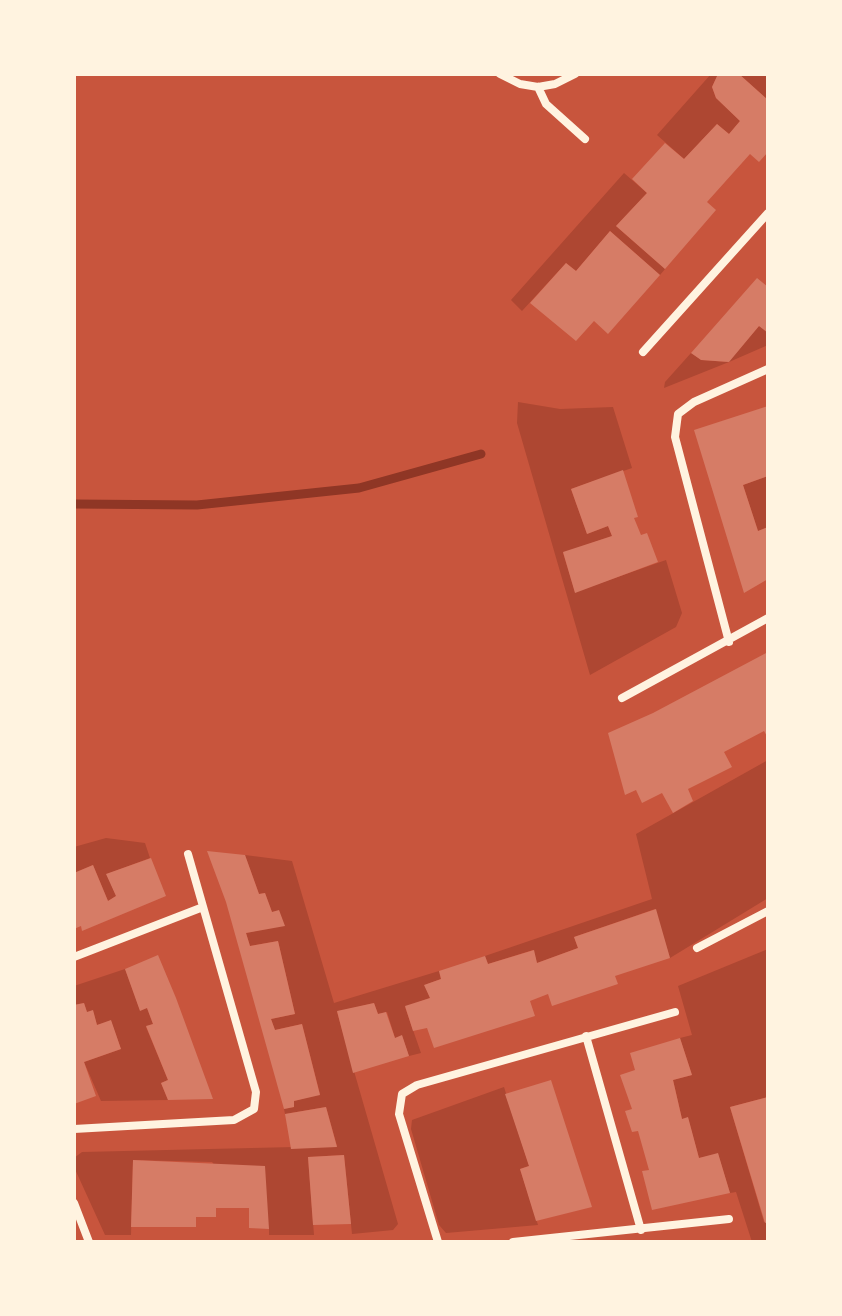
<!DOCTYPE html>
<html>
<head>
<meta charset="utf-8">
<style>
	body { margin:0 }
	#map { position:relative; width:842px; height:1316px; overflow:hidden; background:#c8553d; font-family:Roboto,sans-serif }
	canvas { display:block }
	.frame { position:absolute; inset:0; border:76px solid #fff3e0; pointer-events:none }
</style>
</head>
<body>
<div id="map">
<canvas width="842" height="1316"></canvas>
<div class="frame"></div>
</div>
<script>
const c = document.querySelector('canvas').getContext('2d');
c.lineJoin = 'round';
function fill(path, color) {
  c.fillStyle = color;
  c.fill(path, 'evenodd');
}
function toPath(rows) {
  const path = new Path2D();
  for (const r of rows) {
    path.moveTo(r[0], r[1]);
    for (let i = 2; i < r.length; i += 2) path.lineTo(r[i], r[i + 1]);
  }
  return path;
}
function stroke(path, color, width, dash) {
  c.strokeStyle = color;
  c.lineWidth = width;
  c.lineCap = dash ? 'butt' : 'round';
  c.setLineDash(dash || []);
  c.stroke(path);
}
const green = toPath([
	[711,74,718,74,712,87,716,98,740,121,729,134,717,124,684,159,657,135],
	[739,74,768,74,768,100],
	[624,173,647,193,616,226,665,269,660,275,610,231,576,271,566,263,522,311,511,300],
	[759,326,768,331,768,345,729,362,664,388,665,382,691,353,702,360,728,362],
	[518,402,560,409,613,407,632,468,571,489,587,534,608,526,612,536,563,553,575,592,666,560,682,613,676,627,590,675,517,423],
	[768,476,768,527,758,531,743,485],
	[768,760,768,898,670,958,655,909,574,937,578,948,537,963,533,950,488,964,485,956,652,899,636,834],
	[106,838,145,843,150,858,107,874,116,896,108,901,93,865,74,873,74,847],
	[245,855,292,861,334,1003,439,971,441,979,425,985,430,998,405,1007,421,1053,409,1056,402,1036,395,1038,387,1012,378,1014,374,1003,337,1012,398,1224,393,1230,352,1234,344,1155,308,1157,314,1235,269,1235,269,1229,212,1162,133,1160,131,1235,105,1235,74,1167,74,1158,82,1152,337,1146,326,1107,285,1114,284,1109,294,1107,294,1101,320,1094,302,1024,275,1030,271,1019,295,1014,278,941,250,946,246,933,284,925,279,911,272,912,265,893,259,894],
	[768,949,768,1097,730,1107,764,1222,768,1222,768,1242,752,1242,736,1192,730,1193,718,1154,699,1158,688,1118,682,1119,673,1080,692,1075,680,1038,692,1035,678,986],
	[125,969,140,1010,147,1008,153,1024,146,1027,168,1080,161,1083,168,1100,101,1101,84,1062,121,1049,111,1021,97,1025,93,1011,87,1012,84,1003,74,1005,74,986],
	[504,1087,529,1166,520,1169,538,1225,446,1233,439,1225,411,1129,412,1120]
]);
const stream = toPath([
	[74,504,197,505,359,488,481,454]
]);
const building = toPath([
	[718,74,739,74,768,100,768,152,759,162,750,154,707,202,716,210,665,269,616,226,647,193,632,179,665,143,684,159,717,124,729,134,740,121,716,98,712,87],
	[610,231,660,275,608,334,594,321,576,341,530,303,566,263,576,271],
	[757,278,768,287,768,333,759,326,729,362,701,360,691,353],
	[768,406,768,476,743,485,758,531,768,527,768,579,744,593,694,430],
	[623,470,638,517,634,518,641,535,647,533,658,562,575,593,563,552,612,536,608,526,587,534,571,489],
	[768,652,768,738,764,731,724,752,732,767,688,789,693,801,673,813,662,793,642,803,636,790,625,795,608,733,653,713],
	[207,851,245,855,259,894,265,893,272,912,279,910,285,926,246,933,250,946,278,941,295,1014,271,1019,275,1030,302,1024,320,1095,294,1101,294,1107,284,1109,226,902],
	[151,858,166,896,82,931,81,926,74,929,74,873,93,865,108,901,116,896,106,874],
	[656,909,670,958,615,976,618,984,552,1006,548,994,530,1001,535,1016,434,1048,427,1028,413,1031,405,1006,430,998,424,985,441,979,439,971,485,956,488,964,534,950,537,963,578,948,574,937],
	[158,955,176,998,213,1099,168,1100,161,1083,168,1080,146,1026,153,1024,147,1008,140,1011,125,969],
	[84,1003,87,1012,93,1010,97,1025,111,1020,121,1049,84,1062,96,1096,74,1104,74,1005],
	[374,1003,378,1014,386,1012,395,1038,402,1035,409,1056,353,1073,337,1011],
	[680,1038,692,1075,673,1080,682,1119,688,1117,699,1158,718,1153,730,1193,652,1210,642,1171,649,1170,638,1131,632,1132,625,1111,632,1109,620,1075,635,1070,630,1053],
	[551,1080,592,1207,536,1221,520,1169,529,1166,505,1094],
	[768,1097,768,1222,765,1223,730,1107],
	[326,1107,337,1147,291,1149,285,1114],
	[344,1155,351,1224,313,1225,308,1157],
	[133,1160,265,1166,269,1229,249,1228,249,1208,216,1208,216,1217,196,1217,196,1227,131,1227]
]);
const minor = toPath([
	[500,74,520,84,538,87,555,84,575,74],
	[538,87,546,104,585,139],
	[643,352,768,213],
	[729,642,675,437,678,414,694,402,768,369],
	[622,698,768,618],
	[697,948,768,911],
	[74,957,203,907],
	[586,1036,641,1230],
	[74,1129,234,1120,254,1109,256,1092,188,854],
	[74,1203,89,1242],
	[438,1242,399,1114,402,1094,417,1085,675,1012],
	[513,1242,729,1219]
]);
fill(green, '#ae4732');
stroke(stream, '#8f3625', 9);
fill(building, '#d67c66');
stroke(minor, '#fff3e0', 8);
</script>
</body>
</html>
